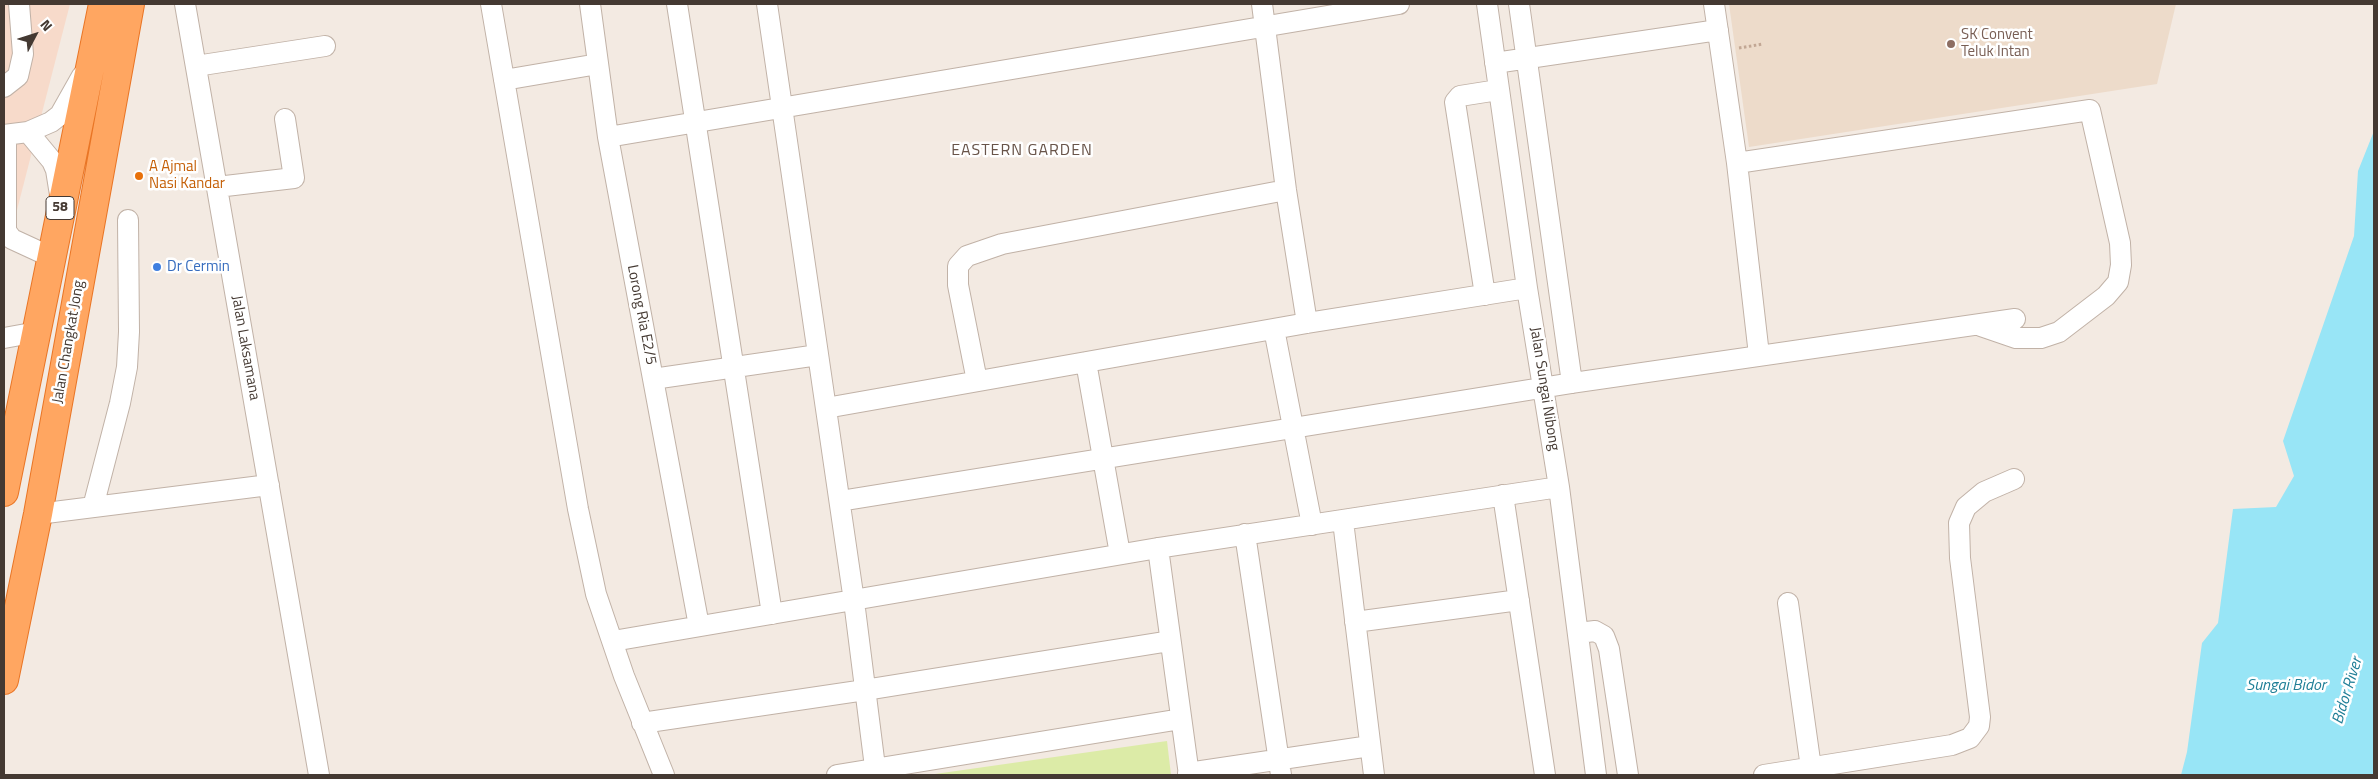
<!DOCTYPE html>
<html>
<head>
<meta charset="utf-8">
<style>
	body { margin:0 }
	#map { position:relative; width:2378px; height:779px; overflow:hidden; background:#f3eae2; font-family:"Titillium Web",sans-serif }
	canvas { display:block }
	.frame { position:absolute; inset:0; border:5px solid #443932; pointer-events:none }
	.north { position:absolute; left:10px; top:10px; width:50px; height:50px; -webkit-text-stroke:4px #fff; paint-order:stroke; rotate:50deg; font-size:14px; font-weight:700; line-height:20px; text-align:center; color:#443932 }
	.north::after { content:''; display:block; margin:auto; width:18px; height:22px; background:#443932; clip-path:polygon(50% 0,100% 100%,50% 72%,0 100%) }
</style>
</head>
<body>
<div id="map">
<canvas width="2378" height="779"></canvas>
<div class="frame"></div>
<div class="north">N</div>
</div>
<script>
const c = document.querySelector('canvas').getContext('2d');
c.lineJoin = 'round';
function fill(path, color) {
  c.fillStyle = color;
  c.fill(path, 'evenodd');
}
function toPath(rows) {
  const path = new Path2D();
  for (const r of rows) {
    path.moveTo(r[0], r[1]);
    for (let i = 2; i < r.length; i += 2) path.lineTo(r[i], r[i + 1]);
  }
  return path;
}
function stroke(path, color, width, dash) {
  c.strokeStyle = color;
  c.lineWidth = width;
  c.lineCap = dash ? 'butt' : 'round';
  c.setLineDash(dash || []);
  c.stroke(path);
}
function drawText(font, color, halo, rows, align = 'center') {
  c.font = font + ' "Titillium Web",sans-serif';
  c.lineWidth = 5;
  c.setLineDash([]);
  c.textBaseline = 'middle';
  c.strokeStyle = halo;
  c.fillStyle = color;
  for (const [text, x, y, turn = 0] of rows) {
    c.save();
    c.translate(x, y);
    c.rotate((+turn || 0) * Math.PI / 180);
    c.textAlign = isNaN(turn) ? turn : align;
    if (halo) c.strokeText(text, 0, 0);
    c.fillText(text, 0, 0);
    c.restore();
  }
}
const commercial = toPath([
	[4,4,70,4,9,241,4,242]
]);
const education = toPath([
	[1729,4,2176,4,2157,84,1749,147]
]);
const green = toPath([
	[1167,741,1171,775,928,775]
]);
const water = toPath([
	[2374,131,2374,775,2181,775,2187,752,2202,643,2218,623,2233,509,2276,507,2294,476,2283,441,2354,236,2358,171]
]);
const path = toPath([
	[1739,48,1763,44]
]);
const minor = toPath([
	[185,4,319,775],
	[491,4,578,509,596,594,624,676,664,775],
	[590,4,608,137,699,626],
	[677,4,772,614],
	[767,4,854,601,876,775],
	[1262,4,1286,190,1307,323],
	[1487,4,1527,288,1559,487,1596,775],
	[1519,4,1572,383],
	[1714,4,1737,163,1759,355],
	[1495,63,1718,30],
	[196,66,325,46],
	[504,80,598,64],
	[4,87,18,76,23,54,19,4],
	[28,132,52,161,56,170,60,195],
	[4,135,28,132,51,122,60,115,82,76],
	[6,135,6,231,12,239,51,257],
	[608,137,1399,4],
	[1737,163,2090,110,2120,243,2121,265,2118,282,2106,296,2059,332,2041,338,2016,338,1981,326],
	[217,187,294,178,285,119],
	[1485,295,1455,102,1460,96,1498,90],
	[1274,329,1312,525],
	[4,338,37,332],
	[1086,362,1120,554],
	[653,379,818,355],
	[977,381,958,285,958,266,967,256,1002,244,1286,190],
	[826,408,1307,323,1527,288],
	[1503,495,1545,775],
	[840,501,1572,383,2015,319],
	[93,507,120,403,127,367,129,332,128,220],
	[38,514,269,485],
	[1343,521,1374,775],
	[1245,534,1281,775],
	[1158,548,1189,775],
	[1788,603,1812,775],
	[1355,622,1519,600],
	[1578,633,1595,631,1604,636,1609,649,1628,775],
	[613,641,1158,548,1559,487],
	[642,723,865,690,1170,641],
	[1188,773,1370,746],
	[837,775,1181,719],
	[1764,775,1952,745,1970,738,1979,726,1980,717,1960,558,1959,523,1966,507,1984,492,2014,479]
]);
const highway = toPath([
	[4,492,103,4],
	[4,680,38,514,130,4]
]);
const markers = [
	[1951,44,5,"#8d6e63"],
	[139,176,5,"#e8710a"],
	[157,267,5,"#3f7fe0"]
];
const shields = [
	[60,208,28]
];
const shieldNames = [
	["58",60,208]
];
const educationNames = [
	["SK Convent",1961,35],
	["Teluk Intan",1961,52]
];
const foodNames = [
	["A Ajmal",149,167],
	["Nasi Kandar",149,184]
];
const shopNames = [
	["Dr Cermin",167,267]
];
const streetNames = [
	["Lorong Ria E2/5",641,315,79],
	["Jalan Changkat Jong",69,342,-80],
	["Jalan Laksamana",245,348,80],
	["Jalan Sungai Nibong",1544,389,81]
];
const neighbourhoodNames = [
	["EASTERN GARDEN",1022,151]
];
const waterNames = [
	["Sungai Bidor",2286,686],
	["Bidor River",2348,691,-73]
];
fill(commercial, '#f7daca');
fill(education, '#eddbca');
fill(green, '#dceba7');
fill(water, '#98e5f6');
stroke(minor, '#c1b2a7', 22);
stroke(highway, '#e97525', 30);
stroke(path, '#c2a794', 3, [2.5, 2.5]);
stroke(minor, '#fff', 20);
stroke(highway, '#ffa661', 28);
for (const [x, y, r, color] of markers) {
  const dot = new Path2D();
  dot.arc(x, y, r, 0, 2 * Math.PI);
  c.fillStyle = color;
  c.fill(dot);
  stroke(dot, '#fff', 2);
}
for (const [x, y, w] of shields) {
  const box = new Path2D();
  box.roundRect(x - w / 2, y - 11.5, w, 23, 4);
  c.fillStyle = '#fff';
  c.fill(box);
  stroke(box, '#443932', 1);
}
drawText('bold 14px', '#443932', null, shieldNames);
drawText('15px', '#785e54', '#fff', educationNames, 'left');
drawText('15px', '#c56008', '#fff', foodNames, 'left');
drawText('15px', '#366cbe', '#fff', shopNames, 'left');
drawText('15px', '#443932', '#fff', streetNames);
c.letterSpacing = '1px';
drawText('16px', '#685449', '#fff', neighbourhoodNames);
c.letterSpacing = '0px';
drawText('italic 16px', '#207f97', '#fff', waterNames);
</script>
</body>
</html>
